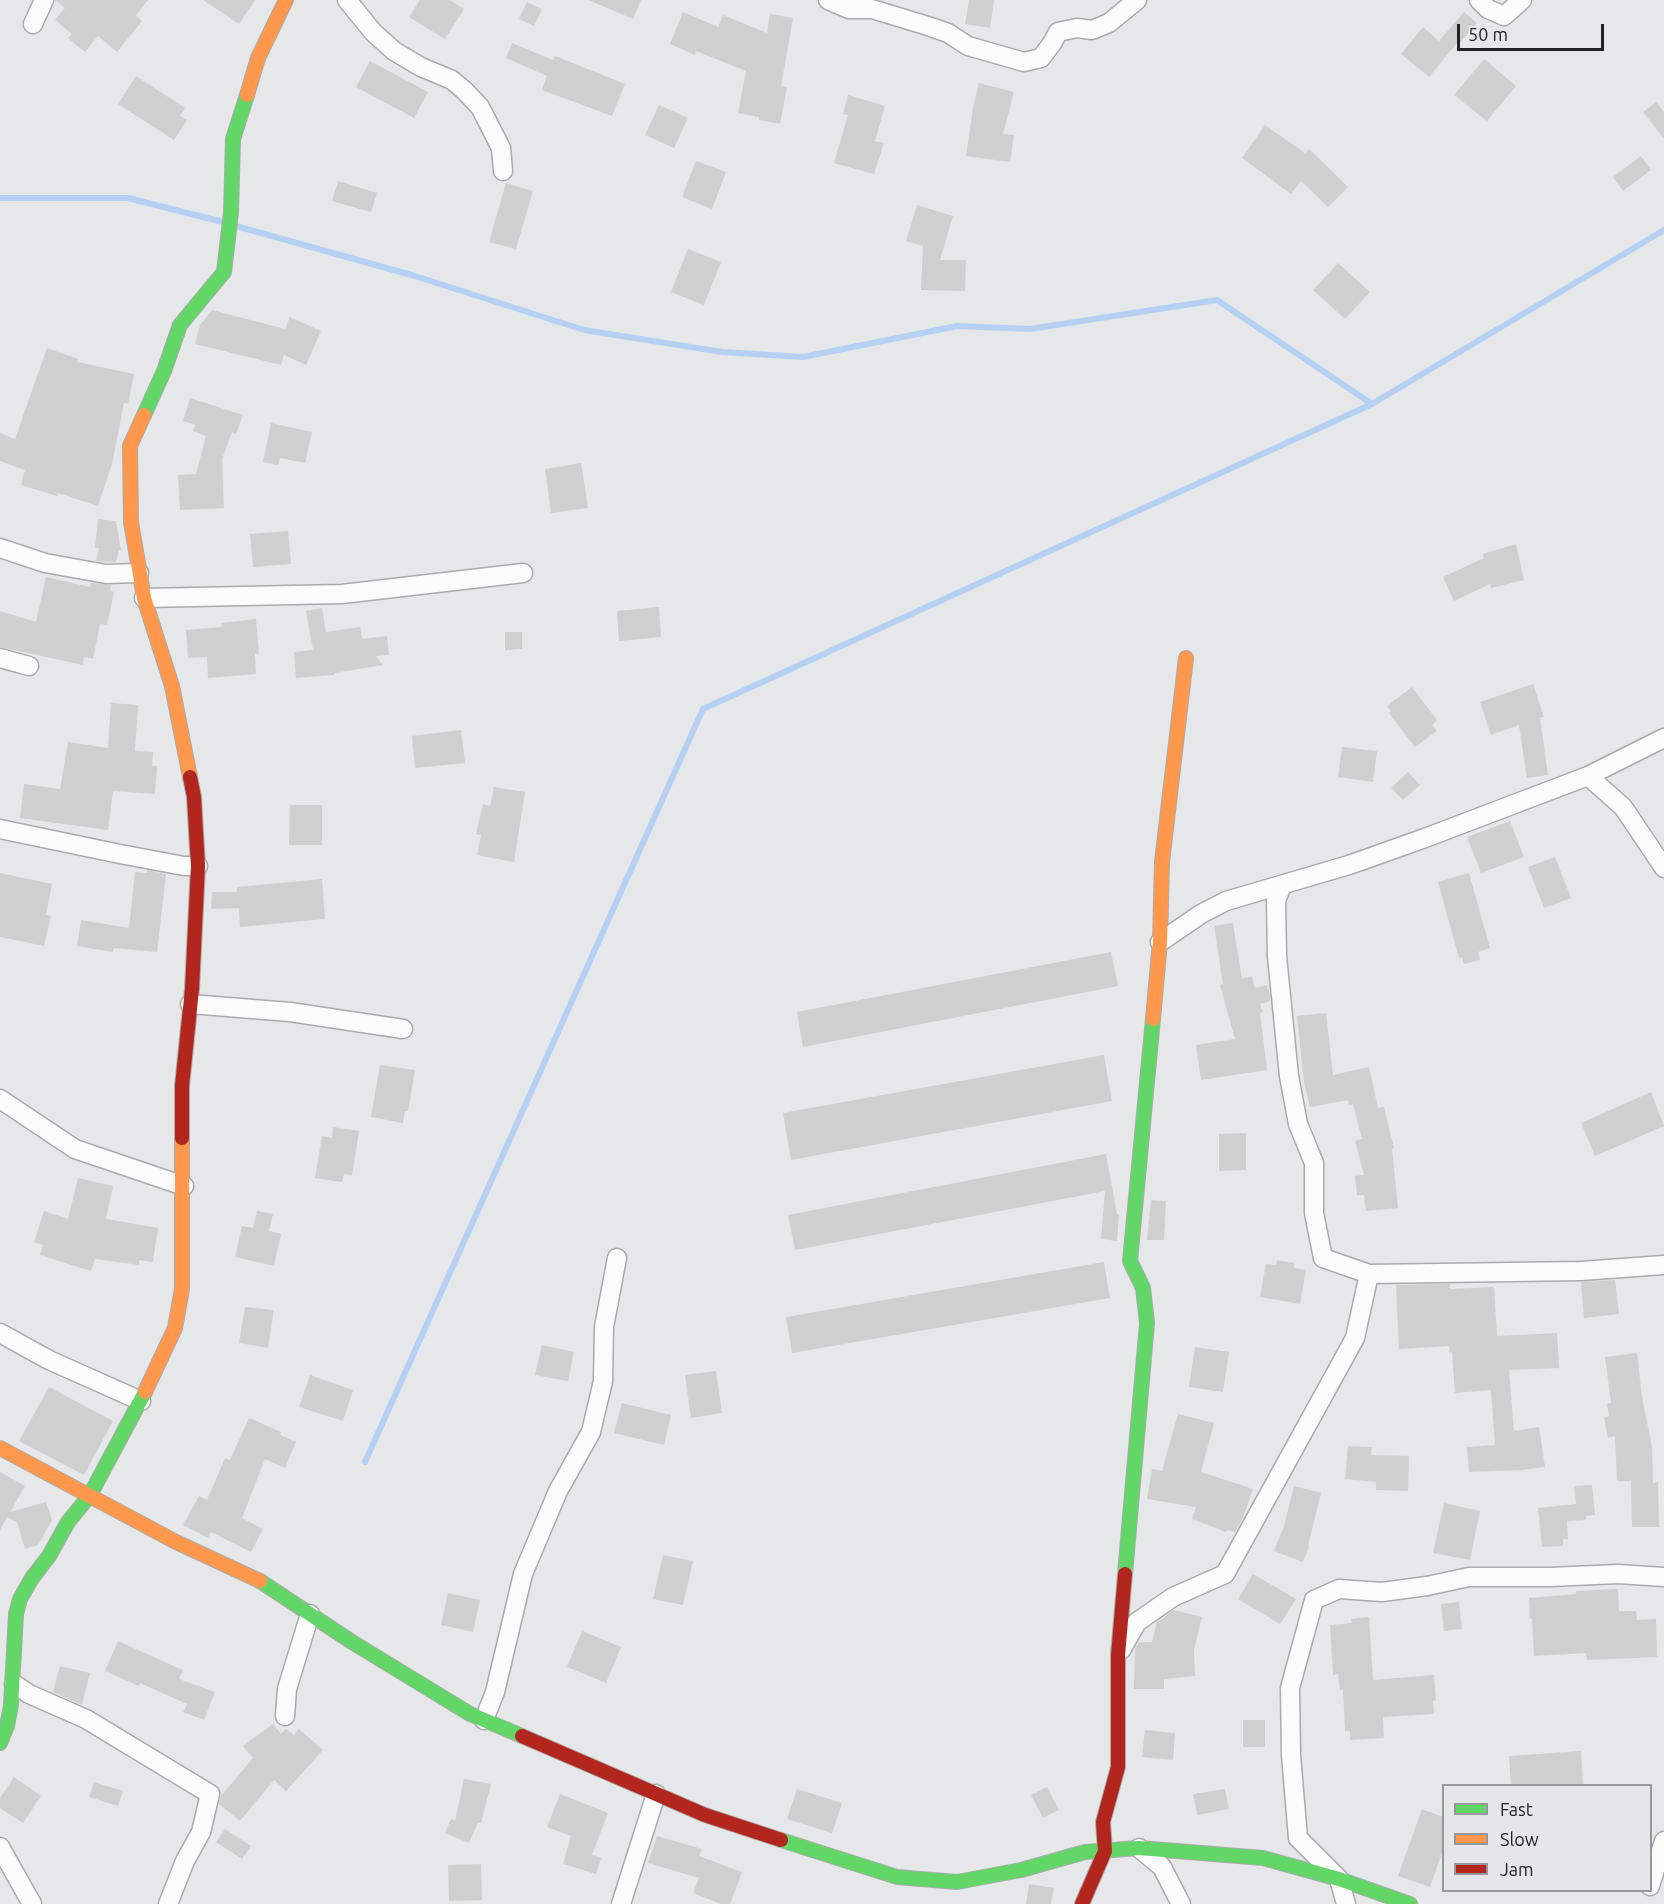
<!DOCTYPE html>
<html>
<head>
<meta charset="utf-8">
<style>
	body { margin:0 }
	#map { position:relative; width:1664px; height:1904px; overflow:hidden; background:#e5e7e9; font-family:Ubuntu,sans-serif }
	canvas { display:block }
	.legend { position:absolute; left:1442px; top:1784px; width:210px; height:108px; box-sizing:border-box; background:#e4e6ea; border:2px solid #96989a; margin:0; padding:8px 10px; list-style:none; font-size:18px; color:#212223 }
	.legend li { display:flex; align-items:center; gap:12px; height:30px }
	.legend b { width:30px; border:2px solid #96989a }
	.scale { position:absolute; left:1457px; top:24px; width:147px; height:27px; box-sizing:border-box; border:3px solid #212223; border-top:0; padding-left:8px; font-size:18px; line-height:21px; white-space:nowrap; color:#212223; -webkit-text-stroke:4px #e4e6ea; paint-order:stroke }
</style>
</head>
<body>
<div id="map">
<canvas width="1664" height="1904"></canvas>
<ul class="legend">
<li><b style="height:8px;background:#63d668"></b>Fast</li>
<li><b style="height:8px;background:#ff974d"></b>Slow</li>
<li><b style="height:8px;background:#b3261e"></b>Jam</li>
</ul>
<div class="scale">50 m</div>
</div>
<script>
const c = document.querySelector('canvas').getContext('2d');
c.lineJoin = 'round';
function toPath(rows) {
  const path = new Path2D();
  for (const r of rows) {
    path.moveTo(r[0], r[1]);
    for (let i = 2; i < r.length; i += 2) path.lineTo(r[i], r[i + 1]);
  }
  return path;
}
function stroke(path, color, width, dash) {
  c.strokeStyle = color;
  c.lineWidth = width;
  c.lineCap = dash ? 'butt' : 'round';
  c.setLineDash(dash || []);
  c.stroke(path);
}
function fill(path, color) {
  c.fillStyle = color;
  c.fill(path, 'evenodd');
}
const stream = toPath([
	[0,198,128,198,223,222],
	[236,226,415,276,584,330,722,352,803,357,957,326,1030,329,1217,300,1372,404],
	[365,1462,703,709,1372,404,1664,230]
]);
const building = toPath([
	[55,0,148,0,136,15,142,21,117,52,98,36,85,52,68,38,72,34,55,20,65,8],
	[203,0,255,0,239,24],
	[420,0,450,0,464,9,445,39,409,17],
	[588,0,641,0,633,19],
	[969,0,994,0,990,28,965,24],
	[527,2,542,9,534,26,519,19],
	[683,12,718,27,723,15,767,33,770,14,793,18,781,86,787,87,780,124,759,120,759,117,738,113,746,71,696,51,695,55,670,44],
	[1464,12,1477,23,1459,44,1457,43,1429,77,1401,54,1423,27,1439,41],
	[512,43,553,60,555,56,625,84,612,116,542,90,547,76,506,58],
	[1484,59,1516,86,1487,121,1454,95],
	[370,61,428,92,414,118,356,87],
	[136,76,185,108,180,116,187,120,174,140,118,104],
	[979,83,1014,92,1003,134,1014,135,1010,162,966,156,973,108],
	[848,95,885,106,875,141,884,143,874,174,834,163,848,115,843,114],
	[1656,102,1664,112,1664,139,1643,112],
	[659,105,688,118,674,148,645,135],
	[1265,125,1305,153,1309,149,1348,187,1328,207,1301,181,1291,194,1242,158],
	[1641,156,1651,170,1623,191,1613,177],
	[696,161,726,172,712,209,682,197],
	[338,181,377,193,371,212,332,201],
	[506,183,533,191,516,249,489,242],
	[917,205,953,216,940,260,966,260,965,291,921,290,923,246,906,241],
	[688,249,721,262,704,305,671,292],
	[1338,263,1370,292,1345,319,1313,290],
	[212,310,285,329,290,317,321,331,306,365,284,355,281,365,195,344,200,325],
	[47,348,78,359,77,362,134,374,128,404,124,403,112,464,98,506,58,493,57,496,21,485,25,470,0,461,0,433,15,439],
	[190,398,243,415,236,434,232,432,222,459,224,508,180,510,178,475,196,474,206,436,193,431,195,425,183,421],
	[271,423,312,432,305,463,280,458,278,465,263,462],
	[581,463,588,508,551,513,545,469],
	[98,519,116,521,121,551,119,550,116,562,96,561,99,548,95,548],
	[288,531,291,564,253,567,250,534],
	[1516,544,1524,580,1491,588,1490,584,1454,601,1443,577,1484,558,1483,554],
	[46,577,90,587,91,583,111,585,110,591,114,592,107,625,100,624,93,659,84,657,83,665,0,647,0,611,36,622],
	[659,607,661,637,619,641,617,611],
	[322,608,326,632,360,627,362,639,387,636,389,655,376,656,383,665,334,673,334,675,296,678,294,652,313,650,306,611],
	[256,619,259,654,255,654,256,674,208,678,207,657,188,658,186,630,222,627,221,623],
	[505,632,522,632,522,649,505,650],
	[1533,684,1544,717,1540,718,1548,775,1527,778,1519,725,1491,735,1480,702],
	[1412,687,1437,720,1432,725,1437,731,1415,747,1389,713,1391,711,1387,706],
	[111,703,138,705,135,751,153,752,152,766,157,766,155,794,113,791,108,830,20,818,24,784,60,789,68,742,108,748],
	[461,730,465,763,415,768,412,736],
	[1342,747,1377,751,1373,782,1338,777],
	[1408,772,1420,785,1403,800,1391,788],
	[494,787,525,792,514,862,477,855,481,835,476,834,483,804,490,806],
	[290,805,322,805,322,845,289,845],
	[1510,821,1524,857,1481,873,1467,837],
	[1555,857,1571,898,1544,908,1528,867],
	[147,870,166,874,157,952,114,948,113,952,77,946,81,920,129,928,135,872,147,873],
	[0,873,52,884,46,915,51,916,44,946,0,937],
	[1469,873,1490,948,1478,952,1480,960,1464,964,1462,957,1459,958,1438,882],
	[322,879,325,919,240,927,239,908,211,909,212,892,237,892,237,887],
	[1233,923,1242,979,1252,976,1255,988,1267,985,1270,995,1270,1001,1260,1004,1263,1012,1260,1013,1267,1070,1201,1080,1196,1045,1235,1039,1220,985,1223,984,1214,926],
	[1111,952,1118,986,803,1047,797,1012],
	[1326,1013,1333,1075,1369,1067,1378,1108,1384,1107,1394,1148,1392,1149,1398,1208,1366,1211,1364,1195,1357,1195,1355,1176,1364,1175,1355,1141,1362,1139,1353,1104,1349,1105,1348,1100,1310,1107,1304,1082,1297,1016],
	[1104,1055,1112,1101,791,1160,783,1113],
	[380,1065,415,1070,408,1111,405,1111,403,1123,371,1117],
	[1651,1092,1664,1126,1595,1156,1581,1123],
	[333,1127,359,1131,352,1175,344,1174,342,1182,315,1178,322,1136,332,1138],
	[1246,1133,1246,1170,1219,1171,1219,1134],
	[1106,1154,1117,1214,1119,1214,1117,1241,1101,1239,1105,1191,795,1250,788,1215],
	[78,1178,113,1186,106,1219,158,1228,153,1262,139,1260,139,1265,95,1259,91,1271,40,1255,43,1245,34,1242,44,1211,68,1219],
	[1151,1200,1166,1201,1164,1240,1147,1240],
	[257,1211,273,1214,269,1231,281,1234,274,1266,235,1257,242,1226,253,1228],
	[1277,1260,1294,1263,1294,1268,1306,1270,1300,1304,1260,1297,1266,1264,1276,1265],
	[1104,1262,1110,1298,792,1353,786,1317],
	[1615,1280,1619,1314,1584,1318,1581,1282],
	[1450,1284,1450,1289,1494,1287,1497,1336,1557,1333,1559,1368,1509,1370,1514,1431,1539,1427,1545,1467,1522,1470,1469,1472,1467,1447,1495,1445,1491,1390,1455,1393,1452,1352,1450,1353,1449,1346,1399,1349,1396,1285],
	[245,1307,274,1310,268,1348,239,1343],
	[542,1345,574,1352,568,1381,535,1375],
	[1195,1347,1229,1352,1223,1392,1189,1387],
	[1637,1353,1642,1397,1652,1447,1653,1483,1658,1482,1659,1527,1632,1527,1631,1481,1617,1481,1615,1436,1608,1438,1604,1417,1609,1416,1607,1404,1611,1403,1605,1357],
	[716,1371,722,1413,691,1418,685,1375],
	[310,1375,353,1390,343,1421,299,1407],
	[49,1387,113,1421,84,1475,19,1441],
	[622,1403,671,1415,664,1445,614,1433],
	[1178,1414,1214,1423,1201,1472,1253,1489,1243,1518,1235,1532,1227,1530,1226,1532,1192,1519,1196,1507,1147,1499,1152,1469,1162,1471],
	[249,1418,281,1432,280,1435,296,1442,285,1468,265,1459,242,1518,263,1529,251,1552,211,1532,208,1538,183,1525,199,1496,207,1500,225,1458,230,1460],
	[1348,1446,1372,1447,1371,1455,1409,1456,1408,1491,1376,1490,1376,1482,1345,1479],
	[0,1472,25,1486,10,1512,46,1502,52,1520,38,1545,25,1549,17,1522,7,1517,0,1530],
	[1592,1485,1595,1515,1586,1516,1586,1520,1567,1521,1568,1539,1563,1539,1563,1546,1542,1547,1538,1508,1576,1504,1574,1486],
	[1294,1486,1321,1493,1308,1546,1309,1547,1303,1562,1274,1551,1284,1526],
	[1444,1503,1480,1511,1470,1560,1433,1553],
	[663,1555,693,1561,683,1605,653,1599],
	[1253,1574,1296,1599,1280,1624,1238,1599],
	[1618,1589,1619,1611,1636,1611,1637,1620,1656,1619,1657,1657,1587,1660,1586,1653,1534,1656,1532,1619,1530,1619,1529,1598,1576,1594,1576,1591],
	[448,1593,480,1600,473,1632,441,1625],
	[1459,1602,1462,1629,1444,1631,1441,1604],
	[1173,1610,1202,1617,1194,1650,1195,1676,1164,1679,1164,1689,1134,1689,1135,1649,1139,1642,1152,1642,1157,1622],
	[1369,1617,1373,1680,1434,1675,1436,1700,1433,1701,1434,1714,1383,1717,1384,1738,1350,1740,1350,1731,1345,1731,1343,1690,1340,1690,1338,1674,1333,1675,1330,1625,1352,1623,1351,1619],
	[582,1631,621,1647,606,1683,567,1667],
	[118,1641,183,1670,179,1679,215,1692,204,1720,183,1712,187,1704,140,1683,139,1686,105,1671],
	[60,1666,90,1673,82,1705,53,1692],
	[1243,1720,1265,1720,1265,1747,1243,1747],
	[273,1724,281,1734,286,1729,294,1735,299,1729,323,1750,286,1791,274,1780,240,1821,219,1804,221,1796,253,1758,243,1746],
	[1145,1730,1175,1733,1173,1760,1142,1757],
	[1581,1751,1583,1785,1511,1785,1509,1756],
	[14,1777,41,1796,23,1823,0,1808,0,1798],
	[464,1779,491,1784,481,1823,478,1823,469,1843,445,1833,451,1819,455,1821],
	[94,1782,123,1791,118,1806,89,1797],
	[1047,1787,1059,1810,1043,1818,1031,1795],
	[797,1789,842,1803,832,1833,787,1819],
	[1225,1789,1229,1809,1197,1815,1193,1794],
	[560,1794,608,1813,592,1855,601,1858,596,1874,563,1864,571,1836,547,1827],
	[1422,1809,1443,1817,1443,1850,1430,1887,1398,1876],
	[225,1829,251,1846,242,1859,216,1842],
	[657,1836,702,1849,699,1856,742,1872,730,1904,721,1904,693,1893,699,1878,648,1863],
	[481,1864,482,1900,449,1901,448,1865],
	[1029,1884,1054,1888,1051,1904,1026,1904]
]);
const street = toPath([
	[347,0,373,32,394,51,421,67,452,80,465,91,480,107,501,148,503,171],
	[828,0,849,9,872,9,928,26,948,33,968,46,1024,62,1041,58,1053,42,1058,32,1077,28,1092,30,1109,23,1137,0],
	[1479,0,1488,9,1504,16,1522,0],
	[33,24,44,0],
	[0,548,45,563,106,574,139,573],
	[144,598,342,594,523,573],
	[0,658,29,666],
	[1588,776,1623,807,1664,868],
	[0,829,120,854,184,866,198,866],
	[1282,885,1276,901,1277,956,1289,1076,1298,1124,1314,1163,1314,1213,1323,1258,1369,1274],
	[1160,942,1201,914,1226,901,1349,865,1425,838,1588,776,1664,738],
	[190,1004,290,1012,403,1029],
	[0,1099,75,1149,184,1186],
	[0,1333,49,1360,141,1401],
	[1121,1650,1137,1622,1173,1597,1225,1574,1355,1338,1369,1274,1581,1271,1664,1265],
	[14,1684,29,1694,86,1719,210,1794,201,1832,185,1861,168,1904],
	[285,1716,287,1689,310,1614],
	[484,1720,495,1692,523,1574,558,1491,591,1432,603,1381,604,1327,617,1258],
	[0,1847,32,1904],
	[1139,1848,1162,1867,1181,1904],
	[1650,1886,1664,1841],
	[621,1904,656,1794],
	[1346,1904,1339,1879,1298,1838,1291,1755,1290,1688,1314,1600,1339,1589,1382,1592,1427,1586,1469,1577,1550,1577,1618,1574,1664,1577]
]);
const fast = toPath([
	[144,415,164,371,180,325,224,272,231,212,233,139,247,95],
	[1125,1574,1147,1323,1143,1288,1130,1261,1153,1019],
	[260,1581,352,1642,470,1714,522,1736],
	[0,1743,7,1726,11,1705,16,1614,20,1599,32,1578,49,1556,68,1522,90,1495,145,1392],
	[781,1840,897,1877,957,1882,1021,1870,1085,1852,1139,1848,1263,1858,1339,1879,1410,1904]
]);
const slow = toPath([
	[247,95,258,58,286,0],
	[144,415,130,446,131,522,144,598,172,686,190,777],
	[1153,1019,1160,942,1162,862,1186,658],
	[145,1392,175,1328,182,1289,182,1138],
	[0,1448,176,1542,260,1581]
]);
const jam = toPath([
	[182,1138,182,1086,192,989,198,866,194,797,190,777],
	[522,1736,705,1815,781,1840],
	[1082,1904,1105,1851,1103,1822,1118,1767,1118,1655,1125,1574]
]);
stroke(stream, '#b5d0f3', 6);
fill(building, '#cfcfd0');
stroke(street, '#aaaaac', 21);
stroke(fast, '#aaaaac', 16);
stroke(slow, '#aaaaac', 16);
stroke(jam, '#aaaaac', 16);
stroke(street, '#fbfbfc', 18);
stroke(fast, '#63d668', 14);
stroke(slow, '#ff974d', 14);
stroke(jam, '#b3261e', 14);
</script>
</body>
</html>
